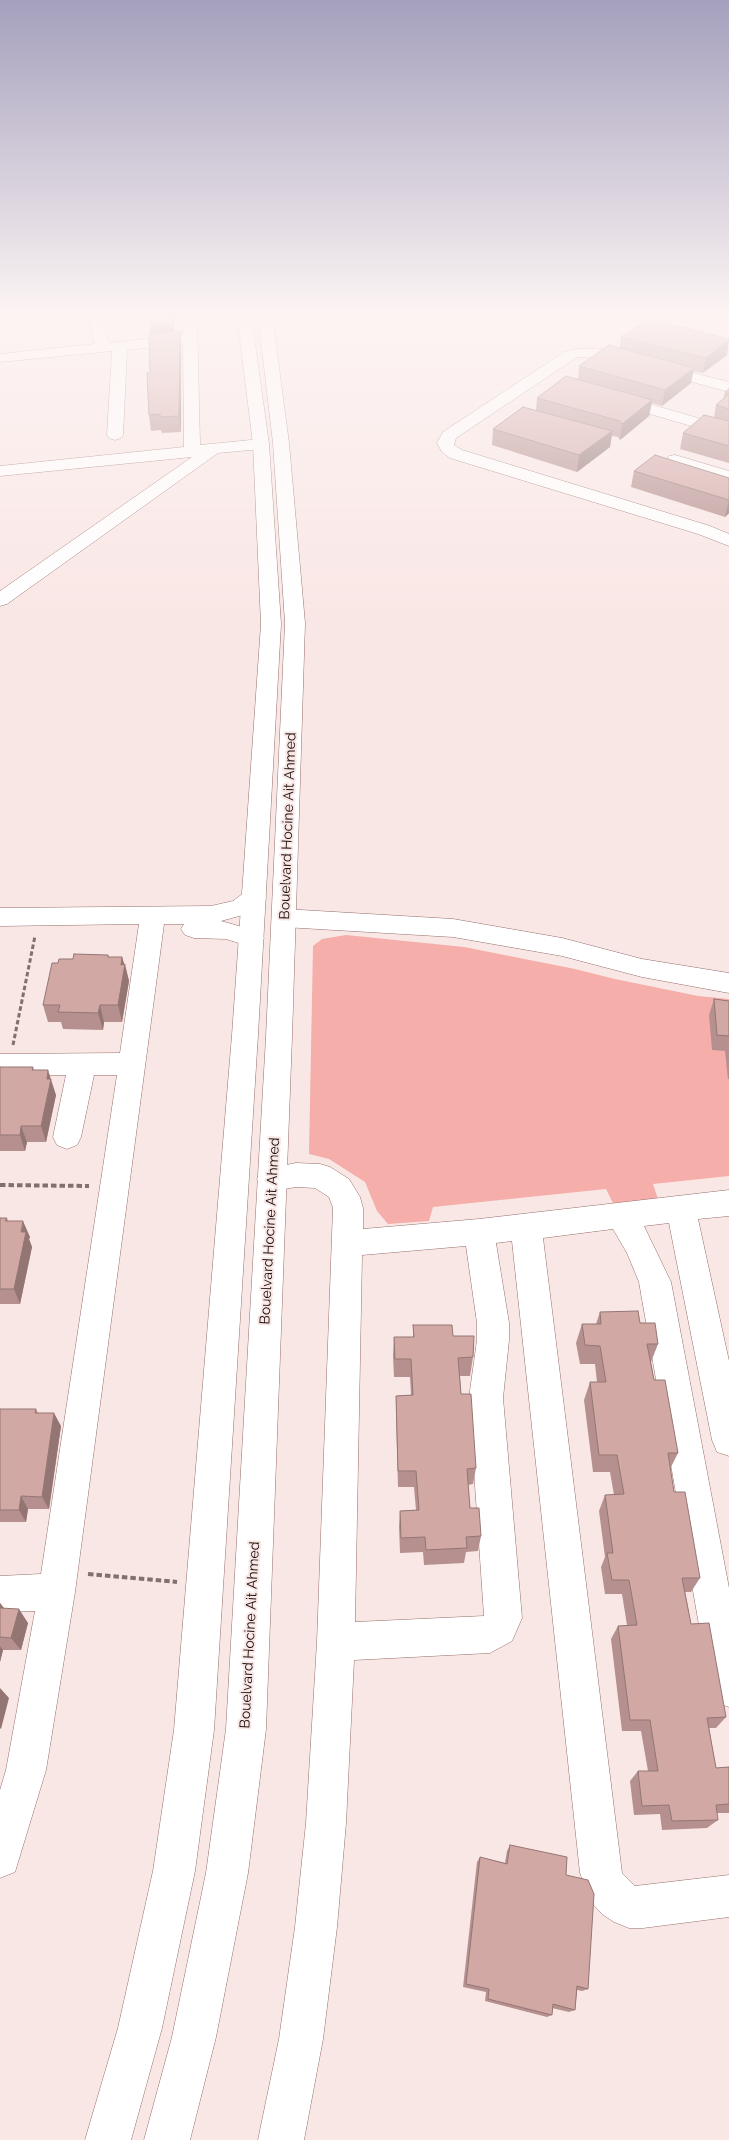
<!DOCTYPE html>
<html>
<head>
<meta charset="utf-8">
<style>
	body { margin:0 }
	canvas { display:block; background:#f9e7e5 }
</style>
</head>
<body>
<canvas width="729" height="2140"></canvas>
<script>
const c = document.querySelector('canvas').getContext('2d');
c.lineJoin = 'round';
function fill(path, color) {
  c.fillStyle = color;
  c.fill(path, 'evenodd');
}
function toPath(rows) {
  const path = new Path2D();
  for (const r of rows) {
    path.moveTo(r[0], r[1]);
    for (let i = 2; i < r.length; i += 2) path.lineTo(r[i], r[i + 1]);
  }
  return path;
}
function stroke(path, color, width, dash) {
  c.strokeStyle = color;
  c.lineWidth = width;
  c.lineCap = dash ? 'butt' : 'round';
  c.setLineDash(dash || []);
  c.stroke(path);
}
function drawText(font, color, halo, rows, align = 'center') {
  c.font = font + ' Raleway,sans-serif';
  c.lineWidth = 4;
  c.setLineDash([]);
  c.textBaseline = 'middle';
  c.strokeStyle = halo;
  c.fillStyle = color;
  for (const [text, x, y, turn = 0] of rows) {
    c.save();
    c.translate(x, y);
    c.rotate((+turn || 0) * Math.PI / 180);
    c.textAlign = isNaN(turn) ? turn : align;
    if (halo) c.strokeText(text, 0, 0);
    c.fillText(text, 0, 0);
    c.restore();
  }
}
const green = toPath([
	[346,935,464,947,575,969,615,979,698,996,729,999,729,1176,653,1184,658,1199,613,1203,606,1189,433,1207,429,1221,388,1224,377,1211,365,1182,329,1159,309,1154,313,946,322,939]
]);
const pathFar1 = toPath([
	[13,1045,35,936]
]);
const path = toPath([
	[0,1185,89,1186],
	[88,1574,177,1582]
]);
const minor = toPath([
	[87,315,101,315,109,343,183,335,183,315,197,315,200,445,261,439,267,441,269,444,267,447,261,449,218,453,7,604,0,606,0,591,192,457,0,476,0,466,184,447,183,344,127,350,123,435,121,438,115,440,109,438,107,435,112,351,0,362,0,354,95,344,87,315],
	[577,349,601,349,729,382,729,392,601,357,577,357,456,438,454,445,462,450,710,526,729,534,729,546,698,534,450,458,442,452,437,443,443,432,564,352,577,349],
	[615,394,729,427,729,437,609,402,607,399,609,396,615,394],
	[675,455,729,471,729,481,669,464,667,460,669,456,675,455],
	[254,890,263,892,266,898,263,904,250,913,221,921,260,932,264,938,260,944,251,947,226,939,194,938,185,935,181,929,184,924,164,924,75,1592,46,1770,15,1872,0,1878,0,1790,6,1770,35,1611,0,1612,0,1576,41,1574,117,1075,94,1075,81,1137,77,1145,67,1149,57,1145,53,1137,66,1075,0,1076,0,1054,120,1053,139,924,0,926,0,908,211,906,233,901,245,892,254,890],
	[284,909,453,919,562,938,642,959,729,973,729,993,642,977,562,956,453,937,284,927,275,924,272,918,275,912,284,909],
	[296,1163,320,1164,330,1167,349,1179,360,1197,363,1208,363,1229,479,1219,729,1190,729,1216,698,1219,729,1361,729,1456,717,1452,712,1440,669,1223,644,1226,671,1282,729,1588,729,1707,715,1702,710,1688,639,1282,627,1253,613,1229,543,1238,622,1873,635,1886,729,1875,729,1917,643,1928,629,1928,614,1922,602,1914,592,1903,580,1873,512,1241,496,1243,509,1323,509,1340,503,1398,522,1618,512,1641,490,1653,354,1660,346,1823,337,1927,323,2039,304,2140,258,2140,279,2039,295,1927,306,1823,317,1642,333,1208,329,1197,315,1188,296,1187,272,1191,262,1188,257,1179,262,1170,296,1163],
	[466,1246,477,1323,477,1340,469,1398,484,1616,355,1622,362,1255,466,1246]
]);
const major = toPath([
	[237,315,251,315,269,444,281,624,258,1035,214,1730,195,1871,162,2028,131,2140,85,2140,118,2028,153,1871,174,1730,232,1035,261,624,253,444,237,315],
	[258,315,272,315,289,443,305,623,292,1037,266,1729,248,1873,216,2037,190,2140,144,2140,172,2037,206,1873,226,1729,266,1037,285,623,273,443,258,315],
	[606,315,729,315,729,320,690,322,613,319,608,318,606,315]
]);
const wall = toPath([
	[174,322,175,331,180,331,181,346,181,432,162,433,161,430,151,431,149,415,151,334,150,326],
	[621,337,727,355,703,373,693,371,691,383,662,406,652,403,649,416,620,440,618,437,612,436,610,447,577,472,492,445,493,429,536,411,537,398,578,379,579,366,620,348],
	[729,389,729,463,680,449,683,433,714,418,716,405,723,399,725,392],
	[634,471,729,478,729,513,725,517,631,487],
	[108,955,109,957,122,957,129,981,122,1022,104,1022,103,1030,63,1029,61,1022,48,1022,43,1005,58,963],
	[714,999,729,1001,729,1079,728,1079,725,1051,712,1050,709,1015],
	[0,1067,33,1067,34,1070,56,1095,46,1142,27,1142,25,1151,0,1151],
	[0,1218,7,1218,8,1221,30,1237,29,1239,32,1247,20,1304,0,1304],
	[600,1312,640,1323,658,1344,651,1362,654,1380,678,1453,670,1469,674,1492,700,1578,691,1592,685,1592,691,1624,726,1717,716,1728,709,1728,716,1768,729,1767,729,1813,717,1813,718,1820,707,1828,662,1830,660,1814,634,1815,630,1781,638,1771,648,1771,641,1731,622,1731,611,1639,618,1626,627,1625,622,1594,605,1594,601,1567,605,1557,599,1511,605,1495,614,1495,610,1472,593,1472,584,1400,590,1382,597,1382,595,1364,580,1364,576,1343,582,1324,596,1324],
	[413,1325,453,1336,473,1357,470,1376,460,1376,461,1394,476,1468,473,1484,468,1485,470,1508,481,1536,478,1551,466,1552,464,1563,424,1565,423,1552,400,1553,399,1526,400,1511,416,1510,414,1487,398,1487,396,1413,396,1396,411,1395,410,1377,394,1377,393,1356,394,1337,413,1337],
	[0,1409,36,1409,38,1413,61,1426,49,1509,28,1509,26,1522,0,1522],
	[0,1603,4,1608,28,1623,21,1650,3,1650,0,1662],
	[510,1845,566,1875,588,1989,582,1991,577,1990,575,2010,569,2012,552,2008,552,2015,547,2017,485,2001,486,1992,463,1987,477,1862,480,1857,505,1863,507,1851]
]);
const shadedWall = toPath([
	[172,315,175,315,174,324,175,334,151,337,150,326],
	[180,331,181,346,181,432,179,416],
	[729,340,727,355,703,373,706,358],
	[694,368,691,383,662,406,665,390],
	[652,400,649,416,620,440,622,424],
	[612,431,610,447,577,472,579,455],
	[729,500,729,513,725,517],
	[122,957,125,967,125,964,129,981,122,1022,118,1005],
	[100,1005,104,1022,103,1030,98,1013],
	[48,1070,56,1095,46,1142,41,1126],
	[21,1126,27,1142,25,1151,20,1135],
	[23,1221,30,1237,29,1239,32,1247,20,1304,14,1289],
	[54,1413,61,1426,49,1509,42,1497],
	[21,1496,28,1509,26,1522,19,1510],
	[0,1603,8,1614,0,1612],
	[19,1609,28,1623,21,1650,11,1638],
	[0,1646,3,1650,0,1662],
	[0,1688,9,1698,1,1729,0,1728]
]);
const building = toPath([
	[150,315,172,315,174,324,150,326,150,315],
	[650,319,729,339,729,340,706,358,621,337,650,319],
	[180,331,179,416,160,417,160,414,149,415,147,373,150,373,149,334,180,331],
	[609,345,694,368,665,390,579,366,609,345],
	[566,376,652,400,622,424,620,421,537,398,566,376],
	[729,389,729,394,725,392,729,389],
	[729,394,729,409,716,405,729,394],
	[523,407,612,431,579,455,493,429,523,407],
	[704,415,729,421,729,446,683,433,704,415],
	[655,455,729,478,729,500,634,471,655,455],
	[74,954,108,955,108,957,122,957,121,965,125,964,118,1005,100,1005,98,1013,58,1012,60,1005,43,1005,52,963,58,963,59,959,73,959,74,954],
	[714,999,729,1001,729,1036,717,1035,714,999],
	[0,1067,33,1067,32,1070,48,1070,47,1079,51,1079,41,1126,21,1126,20,1135,0,1135,0,1067],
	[0,1218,7,1218,5,1221,23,1221,21,1232,26,1232,14,1289,0,1289,0,1218],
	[638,1311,640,1323,655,1323,658,1344,647,1344,654,1380,665,1380,678,1453,668,1453,674,1492,685,1492,700,1578,682,1578,691,1624,709,1623,726,1717,707,1718,716,1768,729,1767,729,1804,716,1805,718,1820,672,1821,669,1805,642,1806,638,1771,658,1771,650,1720,630,1720,618,1626,637,1625,629,1580,612,1580,607,1553,613,1553,605,1495,624,1494,617,1455,599,1455,590,1382,606,1382,600,1346,585,1345,582,1324,601,1324,600,1312,638,1311],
	[413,1325,452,1325,453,1336,474,1336,473,1357,458,1358,461,1394,471,1394,476,1468,467,1469,470,1508,479,1508,481,1536,466,1537,467,1548,426,1550,425,1537,401,1538,400,1511,419,1510,416,1471,398,1471,396,1396,413,1395,411,1359,395,1359,394,1337,414,1337,413,1325],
	[0,1409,36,1409,35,1413,54,1413,42,1497,21,1496,19,1510,0,1510,0,1409],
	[0,1608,19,1609,11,1638,0,1637,0,1608],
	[510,1845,567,1857,566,1875,588,1880,594,1894,588,1989,577,1986,575,2010,553,2004,552,2015,488,1999,489,1989,466,1984,480,1857,507,1864,510,1845]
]);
const streetNames = [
	["Bouelvard Hocine Ait Ahmed",288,826,-88],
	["Bouelvard Hocine Ait Ahmed",270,1231,-87],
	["Bouelvard Hocine Ait Ahmed",250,1635,-87]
];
fill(green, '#f5aea9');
stroke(minor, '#956f6b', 1);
stroke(major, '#956f6b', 1);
stroke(pathFar1, '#80716f', 3, [4.5, 2.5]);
stroke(path, '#80716f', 4, [5.5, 3]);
fill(minor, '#fff');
fill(major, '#fff');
fill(wall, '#b5908e');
fill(shadedWall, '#937674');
fill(building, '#d2a8a5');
stroke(building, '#937674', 1);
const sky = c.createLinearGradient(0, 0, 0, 614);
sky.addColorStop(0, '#a5a0bd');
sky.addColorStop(0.51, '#fcf4f3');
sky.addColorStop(1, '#fcf4f300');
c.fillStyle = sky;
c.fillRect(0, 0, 729, 614);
drawText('14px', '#190b0a', '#f9e7e5', streetNames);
</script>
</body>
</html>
